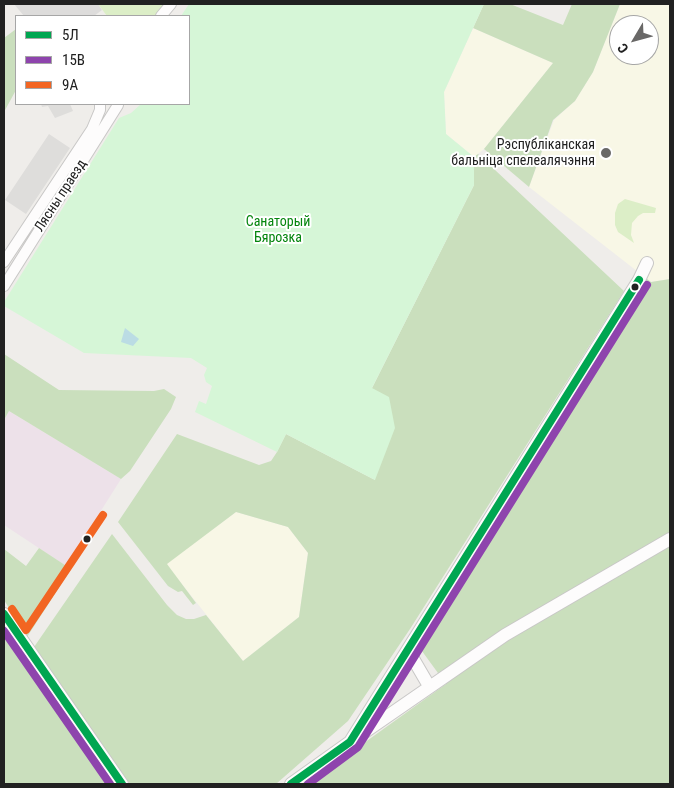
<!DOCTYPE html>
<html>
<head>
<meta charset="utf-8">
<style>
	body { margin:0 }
	#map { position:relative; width:674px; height:788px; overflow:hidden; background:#efedea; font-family:"Roboto Condensed",sans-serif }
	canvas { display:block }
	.frame { position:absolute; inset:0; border:5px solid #212121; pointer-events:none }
	.legend { position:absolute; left:15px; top:15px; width:175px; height:90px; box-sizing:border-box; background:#fff; border:1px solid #a6a6a6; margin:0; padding:6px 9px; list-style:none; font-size:15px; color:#212121 }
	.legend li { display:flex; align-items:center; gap:10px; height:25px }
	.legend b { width:25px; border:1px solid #a6a6a6 }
	.north { position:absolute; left:609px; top:15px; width:50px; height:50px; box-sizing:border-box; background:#fff; border:1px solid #a6a6a6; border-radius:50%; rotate:233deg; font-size:14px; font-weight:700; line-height:20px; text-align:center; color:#212121 }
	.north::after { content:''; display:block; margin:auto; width:18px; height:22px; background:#696867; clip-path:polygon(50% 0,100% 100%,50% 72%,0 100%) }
</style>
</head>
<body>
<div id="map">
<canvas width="674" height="788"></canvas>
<div class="frame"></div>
<ul class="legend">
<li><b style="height:6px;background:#00a651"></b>5Л</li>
<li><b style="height:6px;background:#8e44ad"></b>15В</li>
<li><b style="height:6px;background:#f26522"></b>9А</li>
</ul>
<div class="north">С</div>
</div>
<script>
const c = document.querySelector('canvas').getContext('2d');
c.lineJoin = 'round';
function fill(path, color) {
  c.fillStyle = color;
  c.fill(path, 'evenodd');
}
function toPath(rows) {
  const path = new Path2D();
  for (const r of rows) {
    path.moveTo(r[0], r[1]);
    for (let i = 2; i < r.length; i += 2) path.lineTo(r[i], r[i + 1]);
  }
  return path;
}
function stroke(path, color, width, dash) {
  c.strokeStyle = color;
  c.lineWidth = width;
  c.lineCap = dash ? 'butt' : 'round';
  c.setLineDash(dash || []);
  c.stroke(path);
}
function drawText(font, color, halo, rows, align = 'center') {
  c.font = font + ' "Roboto Condensed",sans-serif';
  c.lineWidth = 4;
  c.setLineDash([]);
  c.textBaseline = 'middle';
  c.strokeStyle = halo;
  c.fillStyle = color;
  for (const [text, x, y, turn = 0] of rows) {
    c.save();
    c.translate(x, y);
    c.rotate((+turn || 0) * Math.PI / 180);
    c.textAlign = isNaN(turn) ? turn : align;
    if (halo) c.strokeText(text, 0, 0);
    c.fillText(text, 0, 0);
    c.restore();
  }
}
const residential = toPath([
	[41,104,70,104,73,111,55,118,48,106,42,107],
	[49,134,70,148,26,214,5,200]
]);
const industrial = toPath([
	[9,411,121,479,66,566,4,525,4,420]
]);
const education = toPath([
	[620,4,670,4,670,279,651,282,529,187,554,120,575,101,593,72],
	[619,25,649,25,649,55,619,55],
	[473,28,553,63,484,149,474,157,446,134,444,92],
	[236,512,288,527,308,553,299,617,243,661,166,564]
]);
const religious = toPath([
	[14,4,98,4,102,10,94,16,24,16]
]);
const grass = toPath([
	[98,4,169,4,159,16,107,16],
	[625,199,656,208,655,213,643,213,638,216,632,223,631,235,634,243,618,232,615,225,615,213,618,204]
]);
const forest = toPath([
	[484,4,510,4,563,25,572,4,620,4,593,72,575,101,553,120,529,187,484,149,553,63,473,28],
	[16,29,16,90,4,112,4,38],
	[478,154,624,291,410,629,348,721,276,784,130,784,34,647,112,534,167,605,177,615,186,619,194,619,206,615,243,661,299,617,308,553,288,527,236,512,167,564,196,603,193,605,182,591,178,592,168,586,118,522,177,434,259,465,271,461,277,452,286,434,375,480,372,388,474,185,474,157],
	[647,279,651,282,670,279,670,784,307,784,446,684,419,647],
	[4,354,59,390,154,391,164,389,176,397,171,409,130,471,121,479,9,411,4,420],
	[39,548,71,569,27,637,4,600,4,549,26,566],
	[4,624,114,784,4,784]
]);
const park = toPath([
	[189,4,484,4,444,92,446,134,474,157,474,185,372,388,389,397,395,428,375,480,286,434,277,452,195,412,199,401,206,404,212,386,206,382,204,375,207,368,191,358,84,353,4,306,4,302,119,118,131,113,141,104,189,104,189,16,181,16]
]);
const water = toPath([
	[125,328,139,339,133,346,121,342]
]);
const minor = toPath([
	[161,16,171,4],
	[4,262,92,129,100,110,100,104],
	[4,286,118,105]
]);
const tertiary = toPath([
	[4,614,122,784],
	[408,650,429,686],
	[356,738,505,635,670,539],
	[291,784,350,742,639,280,647,263]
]);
const bus1 = toPath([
	[4,614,122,784],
	[291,784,350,742,639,280]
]);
const bus2 = toPath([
	[4,631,110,784],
	[308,784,358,747,647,285]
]);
const bus3 = toPath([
	[12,609,26,630,103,515]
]);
const markers = [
	[606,153,6,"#696867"],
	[635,287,4.5,"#212121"],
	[87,539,4.5,"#212121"]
];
const poiNames = [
	["Рэспубліканская",595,145],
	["бальніца спелеалячэння",595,161]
];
const streetNames = [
	["Лясны праезд",61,196,-57]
];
const parkNames = [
	["Санаторый",278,222],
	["Бярозка",278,238]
];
fill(residential, '#dedddb');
fill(industrial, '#ede1e9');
fill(education, '#f8f7e6');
fill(religious, '#dddcdb');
fill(grass, '#dceec7');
fill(forest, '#cadfbd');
fill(park, '#d6f6d7');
fill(water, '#bbdce4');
stroke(minor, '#c8c7c6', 12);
stroke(tertiary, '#c8c7c6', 14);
stroke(minor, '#fdfcfc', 10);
stroke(tertiary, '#fdfcfc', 12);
stroke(bus1, '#00a651', 8);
stroke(bus2, '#8e44ad', 8);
stroke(bus3, '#f26522', 8);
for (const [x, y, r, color] of markers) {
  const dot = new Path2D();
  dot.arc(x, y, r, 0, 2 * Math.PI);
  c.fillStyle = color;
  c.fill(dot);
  stroke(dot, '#fff', 2);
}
drawText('14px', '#212121', '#fff', poiNames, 'right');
drawText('14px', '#212121', '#fff', streetNames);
drawText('14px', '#04850d', '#fff', parkNames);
</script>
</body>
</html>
